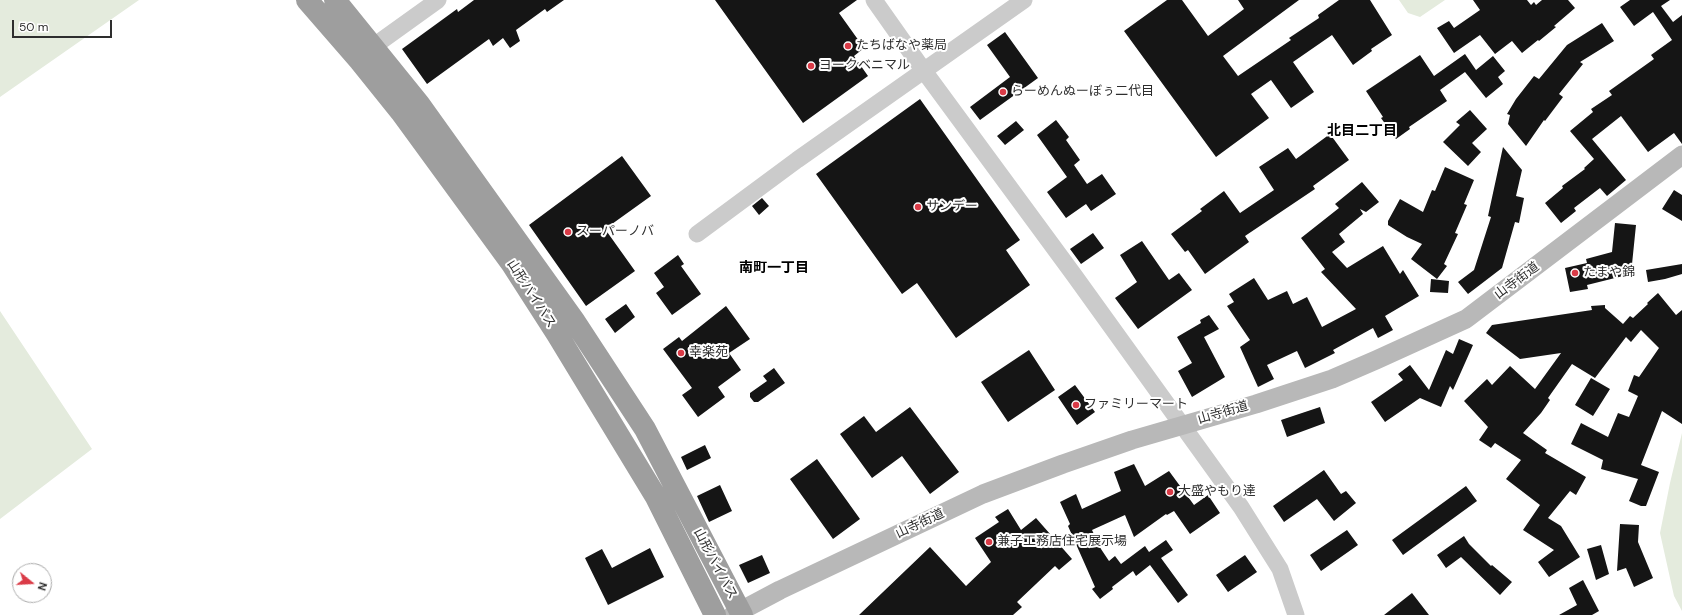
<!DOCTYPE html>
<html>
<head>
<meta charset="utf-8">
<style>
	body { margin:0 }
	#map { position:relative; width:1682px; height:615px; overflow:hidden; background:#fff; font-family:"DM Sans",sans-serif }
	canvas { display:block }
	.north { position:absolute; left:12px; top:563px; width:40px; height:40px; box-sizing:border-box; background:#fff; border:1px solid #ababab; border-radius:50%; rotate:108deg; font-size:11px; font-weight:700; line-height:16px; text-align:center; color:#2e2e2e }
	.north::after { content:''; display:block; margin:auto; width:14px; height:18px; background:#da3b47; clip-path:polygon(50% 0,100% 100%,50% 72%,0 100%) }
	.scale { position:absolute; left:12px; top:20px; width:100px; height:18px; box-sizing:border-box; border:2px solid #2e2e2e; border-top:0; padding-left:5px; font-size:12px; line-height:14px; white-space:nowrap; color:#2e2e2e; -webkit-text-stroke:3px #fff; paint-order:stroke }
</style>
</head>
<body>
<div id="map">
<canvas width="1682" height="615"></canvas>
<div class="north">N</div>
<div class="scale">50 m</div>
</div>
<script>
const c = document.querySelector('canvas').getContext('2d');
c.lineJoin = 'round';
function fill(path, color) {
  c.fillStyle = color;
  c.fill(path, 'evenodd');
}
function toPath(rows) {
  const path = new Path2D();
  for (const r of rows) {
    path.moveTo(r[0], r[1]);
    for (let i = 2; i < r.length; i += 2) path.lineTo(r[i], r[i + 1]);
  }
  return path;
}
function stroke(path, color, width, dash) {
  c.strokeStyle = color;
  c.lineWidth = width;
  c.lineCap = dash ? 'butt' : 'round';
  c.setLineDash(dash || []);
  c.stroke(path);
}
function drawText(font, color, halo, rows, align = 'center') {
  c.font = font + ' "DM Sans","Noto Sans JP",sans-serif';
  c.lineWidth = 4;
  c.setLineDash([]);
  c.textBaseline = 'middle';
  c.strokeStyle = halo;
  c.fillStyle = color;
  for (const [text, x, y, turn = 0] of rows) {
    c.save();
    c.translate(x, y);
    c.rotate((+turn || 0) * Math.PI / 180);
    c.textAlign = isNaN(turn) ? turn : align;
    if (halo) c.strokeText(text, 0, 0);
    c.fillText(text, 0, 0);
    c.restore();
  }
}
const green = toPath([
	[0,0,139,0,0,97],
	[1399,0,1445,0,1420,17,1408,13],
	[0,311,92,449,0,519],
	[1682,433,1682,611,1674,596,1660,533,1670,483]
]);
const building = toPath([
	[474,0,564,0,547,12,545,9,516,30,520,41,510,48,503,38,493,46,489,39,427,84,402,49,457,9,458,12],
	[715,0,857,0,839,13,864,48,854,56,868,76,803,123],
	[1167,0,1182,0,1208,36,1244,9,1238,0,1299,0,1223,56,1238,76,1291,40,1289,38,1319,18,1318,15,1339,0,1370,0,1392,35,1371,49,1372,51,1353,65,1332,35,1293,62,1314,92,1291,108,1271,80,1251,94,1269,118,1216,157,1124,31],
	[1473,0,1527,0,1531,5,1534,2,1536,5,1542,0,1568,0,1575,8,1554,26,1556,27,1539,41,1538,40,1522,53,1512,41,1495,54,1480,35,1454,53,1437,28,1449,21,1454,28,1480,10],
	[1630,0,1670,0,1661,6,1673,22,1682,15,1682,144,1674,133,1648,152,1621,116,1592,139,1626,180,1607,196,1600,188,1574,208,1576,211,1561,223,1545,203,1563,188,1562,186,1585,169,1584,168,1594,159,1570,131,1593,112,1591,109,1612,95,1609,91,1654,59,1651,55,1672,40,1653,12,1634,26,1620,7],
	[1602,23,1614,41,1580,62,1583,64,1559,94,1563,97,1545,121,1544,120,1526,146,1508,124,1510,115,1507,114,1516,99,1534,76,1539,79,1567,45],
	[1005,32,1038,78,980,120,970,107,1010,77,987,45],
	[1465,54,1476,70,1493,56,1505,71,1498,77,1503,84,1486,98,1465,72,1440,90,1447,101,1409,127,1410,129,1396,139,1381,118,1383,117,1366,91,1420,55,1434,76],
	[920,99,1020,240,1006,250,1030,285,956,338,917,283,902,294,816,174],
	[1470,110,1487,129,1472,143,1481,152,1468,166,1443,142,1460,125,1456,122],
	[1056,120,1069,137,1066,140,1080,160,1074,165,1087,184,1102,174,1116,194,1091,211,1086,204,1066,218,1047,192,1067,177,1037,135],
	[1016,121,1024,130,1005,145,997,136],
	[1330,134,1349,160,1313,186,1315,189,1245,236,1249,242,1205,274,1188,250,1185,252,1171,234,1202,211,1200,209,1224,191,1240,213,1274,190,1259,167,1288,148,1296,159],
	[1503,147,1522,170,1516,196,1524,198,1519,223,1515,222,1502,268,1468,294,1458,282,1474,270,1491,217,1488,216],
	[622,156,651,196,605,229,635,271,586,306,529,225],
	[1445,167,1474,180,1464,204,1467,205,1455,233,1458,234,1444,264,1447,266,1437,279,1411,259,1422,244,1407,237,1388,225,1388,221,1400,199,1423,212,1432,190,1435,191],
	[1362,182,1379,202,1366,212,1360,209,1363,214,1339,234,1345,242,1332,252,1347,268,1383,246,1400,274,1403,270,1419,296,1385,316,1393,330,1378,338,1373,328,1333,350,1335,353,1305,368,1297,351,1267,365,1274,379,1258,387,1240,347,1250,340,1227,306,1234,302,1229,294,1254,278,1268,300,1287,291,1293,304,1307,297,1322,327,1356,309,1321,272,1325,269,1301,238,1339,208,1335,204],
	[1674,190,1682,195,1682,221,1662,209],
	[762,198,769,206,759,215,752,206],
	[1615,223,1636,225,1631,274,1587,285,1588,289,1570,292,1565,268,1587,263,1586,259,1612,252],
	[1093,233,1104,248,1081,264,1070,249],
	[1142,241,1169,280,1179,273,1192,290,1138,329,1115,298,1137,282,1120,255],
	[678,255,684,264,681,266,701,294,672,315,656,293,664,287,654,273],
	[1682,264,1682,274,1665,279,1648,282,1646,270],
	[1431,279,1449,281,1448,293,1430,292],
	[1658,293,1676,315,1682,310,1682,424,1662,411,1641,465,1659,472,1646,506,1641,506,1629,501,1638,479,1601,469,1603,460,1571,444,1581,423,1608,437,1618,413,1629,417,1638,396,1628,391,1634,375,1639,377,1659,348,1641,330,1631,342,1626,337,1595,378,1572,364,1548,398,1550,400,1541,413,1523,433,1547,450,1545,453,1586,477,1576,495,1570,491,1548,518,1561,526,1580,557,1549,577,1538,562,1554,550,1523,530,1540,505,1506,479,1521,460,1495,443,1491,448,1479,440,1488,427,1464,401,1487,379,1492,385,1510,366,1535,389,1561,353,1520,359,1486,333,1492,325,1592,310,1591,306,1605,305,1605,308,1623,324,1630,316,1633,318,1648,304,1647,303],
	[626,304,635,317,615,333,605,319],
	[726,306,750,339,729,353,741,370,718,387,725,397,698,417,682,395,692,388,663,349,679,337,682,341],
	[1209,315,1219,329,1204,337,1225,377,1192,397,1178,371,1192,363,1177,337,1201,323,1200,320],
	[1459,339,1473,345,1453,390,1450,386,1441,407,1420,398,1385,422,1371,402,1403,380,1398,374,1410,365,1429,390,1446,350,1453,354],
	[1029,350,1055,390,1008,422,981,382],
	[774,368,785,383,758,402,754,402,750,397,750,393,767,381,763,376],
	[1591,378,1610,389,1593,416,1575,405],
	[1075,385,1095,412,1077,425,1058,397],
	[910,407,959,472,930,494,902,456,872,478,840,434,864,416,876,432],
	[1320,407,1325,423,1287,437,1281,420],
	[705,445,711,458,687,470,681,457],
	[817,459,860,519,833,539,790,479],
	[1134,464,1145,486,1169,471,1194,505,1208,495,1220,513,1190,534,1174,511,1167,515,1166,514,1134,537,1125,515,1092,530,1101,549,1109,561,1115,556,1121,564,1145,546,1149,552,1166,540,1173,550,1161,558,1188,595,1178,603,1150,565,1136,576,1133,571,1112,587,1113,589,1100,599,1092,589,1095,587,1068,526,1070,524,1060,502,1076,494,1082,509,1121,491,1114,472],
	[1324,470,1341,494,1346,491,1356,503,1334,521,1317,499,1284,522,1273,506],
	[720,485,732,511,709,522,697,496],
	[1466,486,1477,501,1403,555,1392,540],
	[1008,509,1021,530,1036,518,1072,559,1059,570,1055,566,1017,602,1022,607,1013,615,859,615,930,547,966,586,991,562,975,538,999,522,995,517],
	[1620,524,1639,525,1638,542,1653,578,1634,587,1626,568,1617,571],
	[1347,530,1358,545,1321,571,1310,555],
	[1464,536,1469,544,1491,566,1492,565,1512,582,1500,595,1461,557,1446,568,1437,555],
	[1601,545,1609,574,1596,580,1587,549],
	[650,548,664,577,608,605,585,558,602,549,612,568],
	[762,555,770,573,748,583,739,565],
	[1245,555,1257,572,1228,592,1216,575],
	[1583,580,1599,611,1592,615,1559,615,1577,605,1569,588],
	[1412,593,1429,615,1384,615]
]);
const tertiary = toPath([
	[874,0,924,71,1074,275,1241,507,1280,569,1296,615],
	[374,46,438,0],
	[697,234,797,160,1024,0]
]);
const secondary = toPath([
	[733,615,780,590,983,494,1063,464,1132,440,1256,404,1332,379,1376,360,1466,319,1682,155]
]);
const trunk = toPath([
	[307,0,360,61,401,112,512,264,557,334,656,497,715,615],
	[335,0,419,104,575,322,645,429,742,615]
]);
const markers = [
	[848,46,4,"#da3b47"],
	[811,66,4,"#da3b47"],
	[1003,92,4,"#da3b47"],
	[918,207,4,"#da3b47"],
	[568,232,4,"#da3b47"],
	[1575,273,4,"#da3b47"],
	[681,353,4,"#da3b47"],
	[1076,405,4,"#da3b47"],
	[1170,492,4,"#da3b47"],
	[989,542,4,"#da3b47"]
];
const poiNames = [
	["たちばなや薬局",856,46],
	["ヨークベニマル",819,66],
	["らーめんぬーぼぅ二代目",1011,92],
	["サンデー",926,207],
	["スーパーノバ",576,232],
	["たまや錦",1583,273],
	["幸楽苑",689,353],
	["ファミリーマート",1084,405],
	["大盛やもり達",1178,492],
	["兼子工務店住宅展示場",997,542]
];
const streetNames = [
	["山寺街道",1517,281,-37],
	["山形バイパス",531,294,57],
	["山寺街道",1223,413,-16],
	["山寺街道",920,524,-25],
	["山形バイパス",715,564,62]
];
const neighbourhoodNames = [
	["北目二丁目",1362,131],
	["南町一丁目",774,268]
];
fill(green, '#e4ebdd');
fill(building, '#151515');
stroke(tertiary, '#cbcbcb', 17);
stroke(secondary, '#b8b8b8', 19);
stroke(trunk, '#9e9e9e', 22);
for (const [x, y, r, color] of markers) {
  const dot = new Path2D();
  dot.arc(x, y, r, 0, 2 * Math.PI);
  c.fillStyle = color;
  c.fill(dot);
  stroke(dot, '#fff', 1.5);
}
drawText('13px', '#2e2e2e', '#fff', poiNames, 'left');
drawText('13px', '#2e2e2e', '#fff', streetNames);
drawText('bold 14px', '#000', '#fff', neighbourhoodNames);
</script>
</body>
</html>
